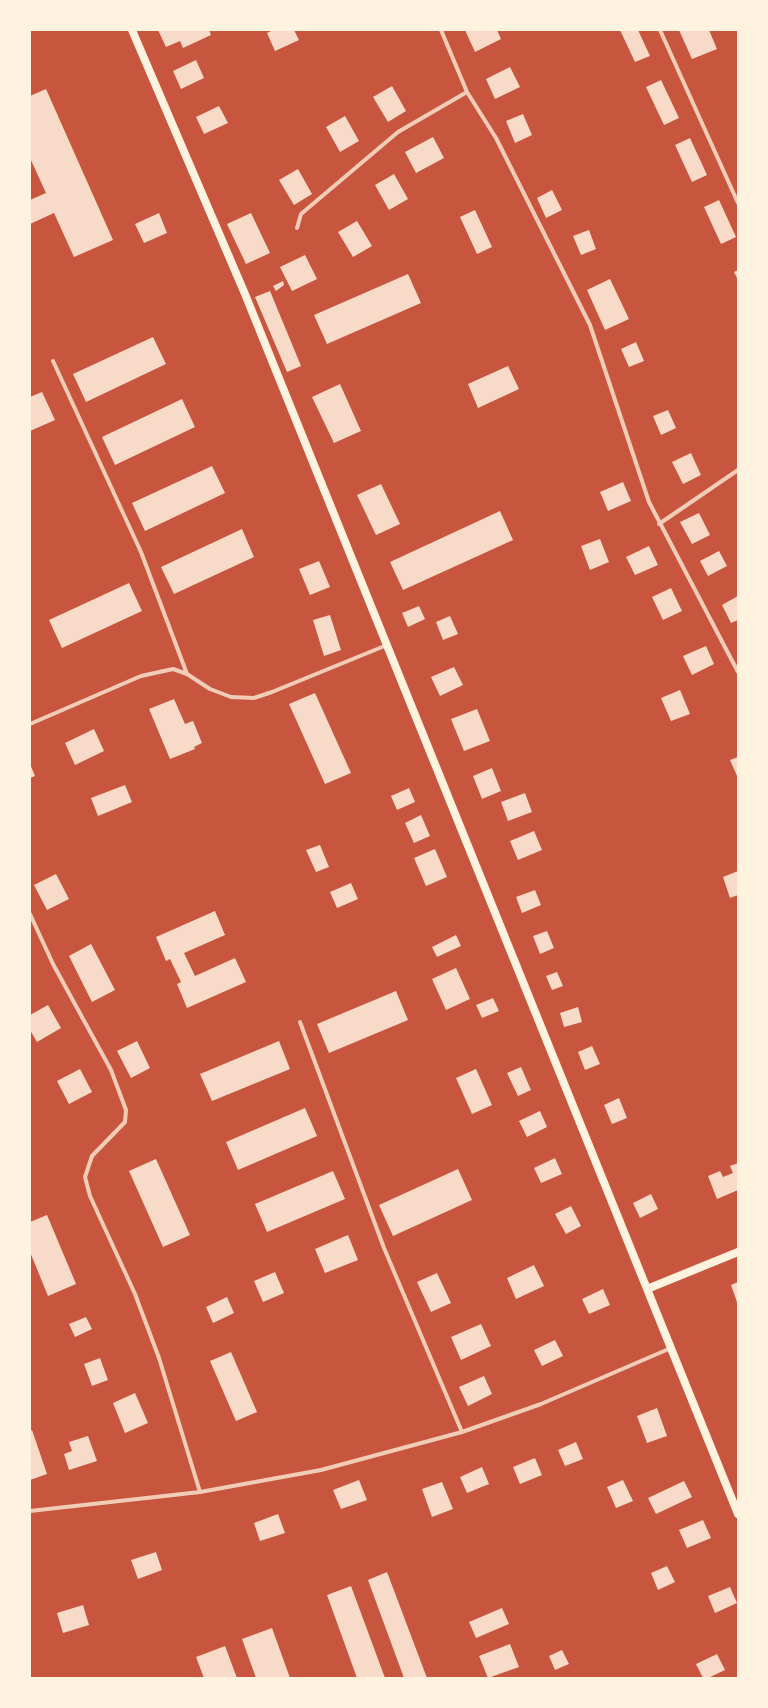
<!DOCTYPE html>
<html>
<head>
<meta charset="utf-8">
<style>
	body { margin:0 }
	#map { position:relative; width:768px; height:1708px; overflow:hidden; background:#c8553d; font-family:"Alegreya Sans",sans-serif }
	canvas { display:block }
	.frame { position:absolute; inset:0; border:31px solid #fff3e0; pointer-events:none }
</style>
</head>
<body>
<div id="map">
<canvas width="768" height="1708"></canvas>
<div class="frame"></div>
</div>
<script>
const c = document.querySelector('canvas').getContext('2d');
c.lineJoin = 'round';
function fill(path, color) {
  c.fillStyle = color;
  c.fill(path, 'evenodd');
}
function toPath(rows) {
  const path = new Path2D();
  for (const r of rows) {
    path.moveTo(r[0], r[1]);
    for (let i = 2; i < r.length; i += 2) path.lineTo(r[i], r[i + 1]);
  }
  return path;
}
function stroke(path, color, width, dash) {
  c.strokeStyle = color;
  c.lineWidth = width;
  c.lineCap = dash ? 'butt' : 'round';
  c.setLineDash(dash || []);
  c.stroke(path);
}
const building = toPath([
	[158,30,209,30,211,35,183,48,180,41,166,47],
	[273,30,294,30,299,40,275,51,267,33],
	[465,30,497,30,501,39,475,52],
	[620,30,638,30,650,56,635,62],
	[679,30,709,30,717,49,692,59],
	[196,60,204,78,181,89,173,71],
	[510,67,520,87,495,99,486,79],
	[661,80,679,118,664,125,646,87],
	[392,86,406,111,388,122,373,97],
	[46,89,113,240,74,257,54,213,30,224,30,200,46,193,30,158,30,96],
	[219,106,228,123,204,134,196,117],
	[523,114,532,135,515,143,506,121],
	[345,116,359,141,340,152,326,127],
	[433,137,444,158,416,173,405,152],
	[690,138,707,175,692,182,675,145],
	[298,169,312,194,294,205,279,180],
	[394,174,408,199,389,210,375,185],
	[552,190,562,210,546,218,537,198],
	[719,200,736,237,721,244,704,207],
	[475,210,492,247,477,254,460,217],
	[159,213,167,233,144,243,135,224],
	[251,213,270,253,246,264,227,224],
	[357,221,372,246,353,257,338,232],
	[589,230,596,249,581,255,573,236],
	[305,255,317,279,292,291,280,267],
	[738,270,738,280,734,272],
	[408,274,421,303,327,344,314,315],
	[610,279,629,319,605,330,587,290],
	[283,281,284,285,276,291,273,286],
	[270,291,301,366,287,372,255,297],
	[153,337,166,364,86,402,73,374],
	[636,342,644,361,629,367,621,349],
	[508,366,519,389,478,408,468,384],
	[340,384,361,431,334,443,312,397],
	[42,392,55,420,30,431,30,397],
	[182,399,195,427,115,465,102,437],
	[668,410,676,428,661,435,653,416],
	[691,453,701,475,683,484,672,462],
	[212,466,225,493,145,531,132,503],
	[623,482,631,501,608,511,600,492],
	[381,484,400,524,376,535,357,495],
	[500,511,513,540,403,590,390,562],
	[699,513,710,535,692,544,680,522],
	[242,529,254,557,174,594,161,567],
	[600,539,609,562,590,570,581,546],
	[649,546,658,565,635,575,626,557],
	[719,551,727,566,708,576,700,561],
	[319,561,330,587,310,595,299,569],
	[129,583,142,611,62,648,49,620],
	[671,588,682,611,663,620,652,597],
	[738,596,738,620,731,623,722,605],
	[419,606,425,619,408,627,402,613],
	[330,615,341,650,324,656,313,620],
	[450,616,458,634,443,640,436,622],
	[706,646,714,664,692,675,683,656],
	[454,667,463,685,440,696,431,677],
	[680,690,690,714,671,721,661,698],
	[315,693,351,773,325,784,289,704],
	[174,699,185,724,193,721,202,743,194,747,195,749,170,759,149,709],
	[477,709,490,741,464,751,451,719],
	[94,729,104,751,75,765,65,743],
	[738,757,738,778,730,760],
	[30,764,35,776,30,778],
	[492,768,501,791,482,799,473,776],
	[125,785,132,802,98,816,91,798],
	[409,788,415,802,397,810,391,796],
	[525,793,532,812,508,821,501,802],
	[421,815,430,836,414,843,405,823],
	[534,831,542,850,518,860,510,841],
	[320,845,329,867,316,872,306,850],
	[435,849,447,877,426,886,414,858],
	[738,871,738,895,730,898,723,877],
	[56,874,69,899,47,910,34,885],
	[351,883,358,899,337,908,330,892],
	[535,890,541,905,522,913,516,897],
	[215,911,225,935,184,953,195,976,235,958,246,982,187,1008,177,984,181,982,170,959,166,961,156,937],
	[547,931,554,948,540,954,533,936],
	[456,935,461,946,437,957,432,947],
	[91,944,115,990,92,1002,69,956],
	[456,968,470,999,446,1010,432,979],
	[557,972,563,986,552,990,546,976],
	[396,991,408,1020,329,1053,317,1024],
	[493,998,499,1011,482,1018,476,1005],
	[48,1005,61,1028,37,1042,30,1030,30,1015],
	[578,1007,582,1022,564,1027,560,1013],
	[137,1041,150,1068,131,1078,117,1051],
	[279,1041,290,1069,212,1101,200,1074],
	[592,1046,600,1064,585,1070,578,1052],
	[521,1067,531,1090,518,1096,507,1073],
	[80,1069,92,1092,69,1104,57,1081],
	[476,1069,492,1105,472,1114,456,1078],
	[619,1098,627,1118,612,1124,604,1105],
	[305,1108,317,1136,238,1170,226,1142],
	[540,1111,547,1127,527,1137,519,1121],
	[555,1158,562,1174,541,1183,534,1168],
	[156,1159,190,1235,163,1247,129,1171],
	[738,1163,738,1190,717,1199,708,1176,720,1171,723,1177,733,1173,730,1166],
	[458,1169,472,1200,393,1236,379,1205],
	[333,1171,345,1199,267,1232,255,1204],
	[651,1194,658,1209,640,1218,633,1203],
	[571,1206,581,1226,566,1234,555,1214],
	[47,1215,76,1284,48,1296,30,1252,30,1222],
	[348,1235,358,1260,325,1273,315,1249],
	[534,1265,544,1286,516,1299,507,1278],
	[275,1272,284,1293,263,1302,254,1281],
	[437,1273,451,1303,431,1312,417,1282],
	[738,1282,738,1305,731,1285],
	[603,1289,610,1305,589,1314,582,1299],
	[227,1297,234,1313,213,1323,206,1307],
	[86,1317,92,1329,75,1337,69,1324],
	[481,1324,491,1346,461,1360,451,1337],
	[555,1340,563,1356,542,1366,534,1350],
	[231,1352,257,1412,236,1421,210,1361],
	[100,1358,108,1380,92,1386,84,1364],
	[484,1376,492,1394,468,1406,459,1387],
	[135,1393,148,1423,125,1433,113,1403],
	[657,1408,667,1436,647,1443,637,1416],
	[32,1430,47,1474,30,1480,30,1431],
	[88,1436,97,1461,69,1470,64,1454,72,1451,69,1442],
	[576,1442,583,1459,565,1466,558,1450],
	[535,1458,542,1475,520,1484,513,1467],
	[482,1467,489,1484,467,1493,460,1477],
	[359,1480,367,1500,341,1509,333,1490],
	[623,1480,633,1501,616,1508,607,1487],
	[684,1481,692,1497,656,1514,648,1498],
	[442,1482,453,1509,432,1517,422,1489],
	[278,1514,285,1533,260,1541,254,1523],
	[703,1520,711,1538,687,1548,679,1530],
	[156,1552,162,1570,138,1579,131,1560],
	[667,1566,675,1582,658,1590,651,1573],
	[387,1572,427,1678,404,1678,368,1580],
	[351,1586,385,1678,357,1678,327,1595],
	[730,1587,737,1603,715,1613,708,1596],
	[83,1605,89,1625,63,1633,57,1613],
	[502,1608,509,1624,476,1638,469,1622],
	[272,1628,290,1678,256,1678,242,1639],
	[510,1644,519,1667,488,1678,479,1656],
	[225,1646,237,1678,204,1678,196,1657],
	[562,1650,569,1664,555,1670,549,1656],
	[717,1654,725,1670,708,1678,703,1678,696,1664]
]);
const minor = toPath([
	[441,30,467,92,496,138,590,325,649,502,738,672],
	[660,30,738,203],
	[297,228,301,214,398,132,467,92],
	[53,361,141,552,187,674],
	[659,524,738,470],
	[30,724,141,676,173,669,187,674,210,689,231,697,254,698,272,692,387,645],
	[30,914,53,964,111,1070,126,1110,125,1122,92,1156,85,1177,90,1196,135,1294,159,1358,200,1492],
	[300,1022,384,1248,462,1432],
	[30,1511,200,1492,321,1470,462,1432,541,1404,671,1348]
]);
const secondary = toPath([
	[132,30,245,294,738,1514],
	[647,1289,738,1252]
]);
fill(building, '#f7dbc8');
stroke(minor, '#f1ccb7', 4);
stroke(secondary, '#fff3e0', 8);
</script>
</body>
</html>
